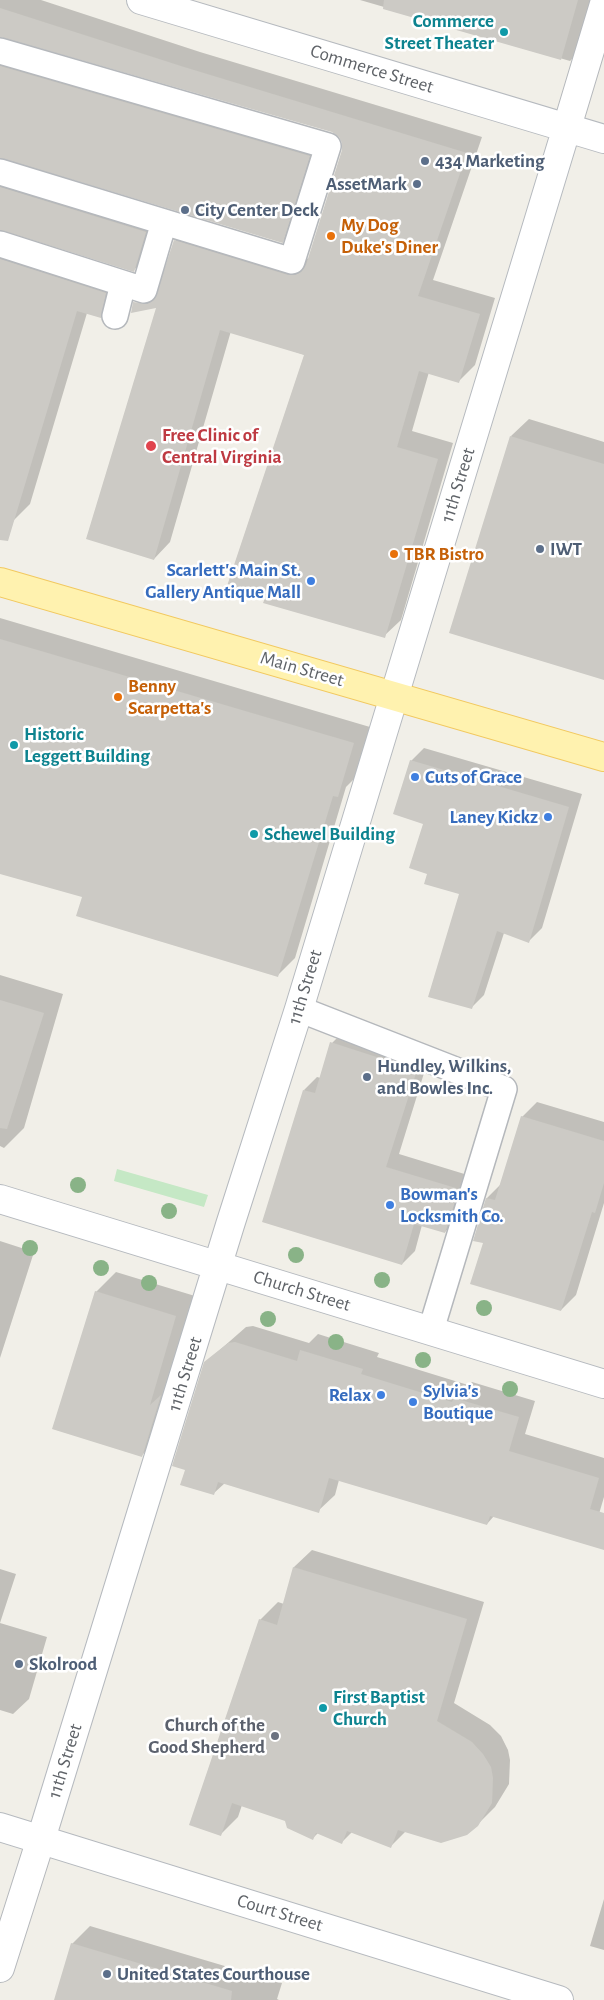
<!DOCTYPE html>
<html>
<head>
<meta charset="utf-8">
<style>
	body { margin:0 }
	canvas { display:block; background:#f1efe8 }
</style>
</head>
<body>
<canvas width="604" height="2000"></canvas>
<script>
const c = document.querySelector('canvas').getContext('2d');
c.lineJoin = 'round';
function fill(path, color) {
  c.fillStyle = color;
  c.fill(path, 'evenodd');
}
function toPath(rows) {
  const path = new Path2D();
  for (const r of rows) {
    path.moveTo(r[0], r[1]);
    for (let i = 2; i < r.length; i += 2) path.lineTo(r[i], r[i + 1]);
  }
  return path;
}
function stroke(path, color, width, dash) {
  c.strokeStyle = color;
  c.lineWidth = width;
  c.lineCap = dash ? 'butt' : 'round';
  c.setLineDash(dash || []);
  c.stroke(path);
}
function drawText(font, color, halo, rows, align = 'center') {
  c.font = font + ' "Alegreya Sans",sans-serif';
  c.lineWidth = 5;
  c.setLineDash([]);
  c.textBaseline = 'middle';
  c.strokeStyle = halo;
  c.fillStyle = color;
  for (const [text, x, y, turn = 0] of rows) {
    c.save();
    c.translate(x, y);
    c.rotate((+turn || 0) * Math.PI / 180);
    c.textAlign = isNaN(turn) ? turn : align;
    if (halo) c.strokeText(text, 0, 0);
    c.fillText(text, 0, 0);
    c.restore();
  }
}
const green = toPath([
	[117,1169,208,1195,204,1207,114,1181]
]);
const shadow = toPath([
	[0,0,41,0,200,52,482,137,433,280,495,298,475,365,459,381,429,372,412,431,453,443,401,620,384,636,305,355,231,331,170,542,154,559,158,306,135,302,151,286,159,288,175,241,191,225,309,259,343,150,343,142,339,135,332,131,1,36,5,45,325,140,298,226,282,242,2,157,12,170,161,216,150,254,134,270,2,229,6,238,121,277,117,301,101,317,87,313,30,504,14,520,0,516],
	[360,0,596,0,581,50,570,61],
	[529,419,604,442,604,679,511,436],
	[0,618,370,727,354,779,346,787,295,958,278,975,83,896,0,872],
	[424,748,582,794,542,928,529,941,504,933,484,995,471,1008,460,894,429,873,425,823,411,761],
	[0,975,63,994,24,1128,4,1148,0,1146],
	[345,1030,429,1057,399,1154,471,1176,458,1218,445,1232,422,1225,415,1251,402,1264,304,1090,317,1077,321,1078,332,1043],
	[537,1102,604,1122,604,1203,576,1295,561,1310,485,1242,487,1198,501,1184,522,1117],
	[0,1241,34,1252,0,1358],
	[116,1272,195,1296,162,1436,142,1455,96,1292],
	[253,1326,309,1343,318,1334,379,1353,377,1357,468,1385,472,1382,535,1401,525,1434,604,1458,604,1497,596,1524,494,1516,487,1524,339,1480,335,1495,318,1511,225,1483,214,1493,186,1469,205,1363,246,1327],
	[312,1550,484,1602,454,1703,490,1725,501,1736,508,1750,510,1760,509,1784,495,1807,477,1825,406,1831,391,1846,352,1832,342,1842,319,1832,313,1838,286,1820,242,1805,238,1817,220,1835,260,1620,278,1602,284,1604,294,1567],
	[0,1569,16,1574,0,1623,47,1637,29,1699,13,1714,0,1710],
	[604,1899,604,1950,590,1946],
	[90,1926,282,1983,277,1999,279,2000,55,2000,72,1944]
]);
const building = toPath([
	[384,0,578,0,561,60,383,9],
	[0,8,184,67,467,153,418,296,480,314,459,383,419,371,397,447,438,459,385,638,263,603,265,598,227,586,304,355,220,330,154,560,86,539,156,308,131,313,133,302,147,304,154,300,174,240,288,275,295,275,301,272,306,265,342,150,342,143,339,137,332,132,0,37],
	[0,66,310,156,283,243,0,158],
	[0,187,146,232,134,272,0,230],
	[0,259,106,293,101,318,77,311,8,541,0,540],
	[510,436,604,464,604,680,449,633],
	[0,639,354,743,338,797,333,796,278,977,76,916,82,897,0,874],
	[410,760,569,807,529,943,497,931,472,1009,428,997,459,894,424,884,427,874,409,868,423,824,393,814],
	[0,1000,44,1013,7,1129,0,1128],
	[330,1042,417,1070,386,1167,459,1189,445,1233,414,1224,402,1265,262,1222,303,1090,315,1093],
	[521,1116,604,1141,604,1183,595,1213,592,1212,561,1311,470,1284,483,1243,473,1241,486,1198,495,1200],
	[95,1291,176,1316,150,1405,161,1395,142,1457,52,1429],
	[235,1342,297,1361,300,1350,363,1369,361,1374,452,1402,454,1398,519,1417,509,1451,599,1478,590,1509,604,1513,604,1550,490,1516,487,1525,329,1478,319,1513,218,1482,214,1495,180,1485,185,1470,172,1466,204,1362,228,1343],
	[293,1567,467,1619,437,1721,472,1742,483,1754,491,1767,493,1778,492,1803,478,1826,467,1835,441,1843,398,1830,391,1848,347,1831,342,1844,316,1833,313,1840,287,1828,285,1821,232,1803,221,1836,189,1825,259,1619,277,1625],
	[71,1943,232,1991,231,2000,54,2000]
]);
const lane = toPath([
	[0,51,328,146,292,261,0,172],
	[0,244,144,290,164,222],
	[115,316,123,284],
	[299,1009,504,1089,431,1330]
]);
const street = toPath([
	[567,127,604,4],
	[0,1968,41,1839]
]);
const secondary = toPath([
	[141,0,604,139],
	[0,1199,604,1384],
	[0,1827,559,2000],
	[41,1839,230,1225,299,1009,567,127]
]);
const primary = toPath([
	[0,582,604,757]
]);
const trees = [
	[78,1185],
	[169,1211],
	[30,1248],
	[296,1255],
	[101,1268],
	[382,1280],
	[149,1283],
	[484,1308],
	[268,1319],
	[336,1342],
	[423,1360],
	[510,1389]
];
const markers = [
	[504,32,5,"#0f9aa8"],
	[425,161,5,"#5c6f8a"],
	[417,184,5,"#5c6f8a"],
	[185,210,5,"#5c6f8a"],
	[331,236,5,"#e8710a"],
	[151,446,6,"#e0444e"],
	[540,549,5,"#5c6f8a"],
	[394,554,5,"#e8710a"],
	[311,581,5,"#3f7fe0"],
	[118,697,5,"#e8710a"],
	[14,745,5,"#0f9aa8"],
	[415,777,5,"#3f7fe0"],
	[548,817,5,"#3f7fe0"],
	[254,834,5,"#0f9aa8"],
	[367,1077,5,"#5c6f8a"],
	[390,1205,5,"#3f7fe0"],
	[381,1395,5,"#3f7fe0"],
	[413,1402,5,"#3f7fe0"],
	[19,1664,5,"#5c6f8a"],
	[323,1708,5,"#0f9aa8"],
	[275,1736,5,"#6b7280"],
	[107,1974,5,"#5c6f8a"]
];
const cultureNames = [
	["Commerce",494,21,"right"],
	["Street Theater",494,43,"right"],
	["Historic",24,734],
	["Leggett Building",24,756],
	["Schewel Building",264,834],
	["First Baptist",333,1697],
	["Church",333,1719]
];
const streetNames = [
	["Commerce Street",372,69,17],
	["11th Street",458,485,-73],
	["Main Street",302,669,16],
	["11th Street",305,987,-73],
	["Church Street",302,1291,17],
	["11th Street",185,1374,-73],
	["11th Street",65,1761,-73],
	["Court Street",280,1913,17]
];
const serviceNames = [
	["434 Marketing",435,161],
	["AssetMark",407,184,"right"],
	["City Center Deck",195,210],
	["IWT",550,549],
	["Hundley, Wilkins,",377,1066],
	["and Bowles Inc.",377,1088],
	["Skolrood",29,1664],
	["United States Courthouse",117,1974]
];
const foodNames = [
	["My Dog",341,225],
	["Duke's Diner",341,247],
	["TBR Bistro",404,554],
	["Benny",128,686],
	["Scarpetta's",128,708]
];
const healthNames = [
	["Free Clinic of",162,435],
	["Central Virginia",162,457]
];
const shopNames = [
	["Scarlett's Main St.",301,570],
	["Gallery Antique Mall",301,592],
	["Cuts of Grace",425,777,"left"],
	["Laney Kickz",538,817],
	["Bowman's",400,1194,"left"],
	["Locksmith Co.",400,1216,"left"],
	["Sylvia's",423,1391,"left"],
	["Boutique",423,1413,"left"],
	["Relax",371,1395]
];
const worshipNames = [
	["Church of the",265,1725],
	["Good Shepherd",265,1747]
];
fill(green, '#c5e8c5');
fill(shadow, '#0003');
fill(building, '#cccac5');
stroke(lane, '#b5b8bc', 28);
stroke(street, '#b5b8bc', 30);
stroke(secondary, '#b6babf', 30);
stroke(primary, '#f2c960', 30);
stroke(lane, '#fff', 25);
stroke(street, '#fff', 28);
stroke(secondary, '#fff', 28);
stroke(primary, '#fff2af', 28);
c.fillStyle = '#89b387';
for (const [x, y] of trees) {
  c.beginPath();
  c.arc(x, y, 8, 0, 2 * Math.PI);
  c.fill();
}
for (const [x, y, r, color] of markers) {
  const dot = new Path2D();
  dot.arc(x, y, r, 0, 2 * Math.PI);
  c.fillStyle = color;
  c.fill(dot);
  stroke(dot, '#fff', 2);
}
drawText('bold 19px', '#0d838f', '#fff', cultureNames, 'left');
drawText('19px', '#5f6368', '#fff', streetNames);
drawText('bold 19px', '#4e5e75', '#fff', serviceNames, 'left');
drawText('bold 19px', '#c56008', '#fff', foodNames, 'left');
drawText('bold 19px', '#be3a42', '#fff', healthNames, 'left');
drawText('bold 19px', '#366cbe', '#fff', shopNames, 'right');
drawText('bold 19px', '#5b616d', '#fff', worshipNames, 'right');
</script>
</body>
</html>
